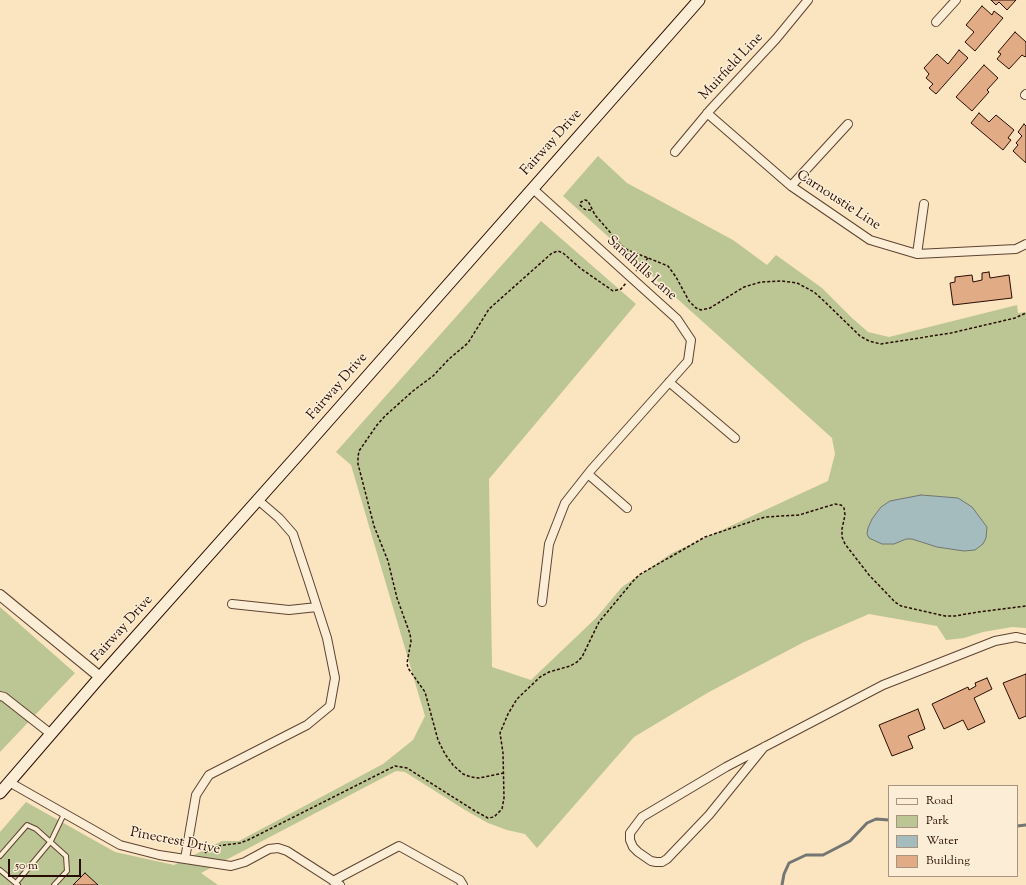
<!DOCTYPE html>
<html>
<head>
<meta charset="utf-8">
<style>
	body { margin:0 }
	#map { position:relative; width:1026px; height:885px; overflow:hidden; background:#fbe4c0; font-family:"Sorts Mill Goudy",serif }
	canvas { display:block }
	.legend { position:absolute; left:888px; top:785px; width:130px; height:92px; box-sizing:border-box; background:#fcedd6; border:1px solid #a89382; margin:0; padding:5px 7px; list-style:none; font-size:12px; color:#290d03 }
	.legend li { display:flex; align-items:center; gap:8px; height:20px }
	.legend b { width:20px; border:1px solid #a89382 }
	.scale { position:absolute; left:8px; top:859px; width:73px; height:18px; box-sizing:border-box; border:2px solid #290d03; border-top:0; padding-left:5px; font-size:12px; line-height:14px; white-space:nowrap; color:#290d03; -webkit-text-stroke:3px #fcedd6; paint-order:stroke }
</style>
</head>
<body>
<div id="map">
<canvas width="1026" height="885"></canvas>
<ul class="legend">
<li><b style="height:5px;background:#fcedd6"></b>Road</li>
<li><b style="height:11px;background:#bcc594"></b>Park</li>
<li><b style="height:11px;background:#a4bcbe"></b>Water</li>
<li><b style="height:11px;background:#e1ab86"></b>Building</li>
</ul>
<div class="scale">50 m</div>
</div>
<script>
const c = document.querySelector('canvas').getContext('2d');
c.lineJoin = 'round';
function fill(path, color) {
  c.fillStyle = color;
  c.fill(path, 'evenodd');
}
function toPath(rows) {
  const path = new Path2D();
  for (const r of rows) {
    path.moveTo(r[0], r[1]);
    for (let i = 2; i < r.length; i += 2) path.lineTo(r[i], r[i + 1]);
  }
  return path;
}
function stroke(path, color, width, dash) {
  c.strokeStyle = color;
  c.lineWidth = width;
  c.lineCap = dash ? 'butt' : 'round';
  c.setLineDash(dash || []);
  c.stroke(path);
}
function drawText(font, color, halo, rows, align = 'center') {
  c.font = font + ' "Sorts Mill Goudy",serif';
  c.lineWidth = 3;
  c.setLineDash([]);
  c.textBaseline = 'middle';
  c.strokeStyle = halo;
  c.fillStyle = color;
  for (const [text, x, y, turn = 0] of rows) {
    c.save();
    c.translate(x, y);
    c.rotate((+turn || 0) * Math.PI / 180);
    c.textAlign = isNaN(turn) ? turn : align;
    if (halo) c.strokeText(text, 0, 0);
    c.fillText(text, 0, 0);
    c.restore();
  }
}
const green = toPath([
	[598,156,627,183,733,240,767,265,776,255,822,288,852,318,868,332,889,337,1017,305,1018,313,1026,312,1026,628,1012,627,983,632,964,638,946,640,937,626,869,614,804,642,709,692,634,737,537,848,525,834,507,830,488,823,465,810,405,772,397,771,394,772,201,873,218,885,0,885,0,832,26,802,115,852,174,865,222,841,239,841,383,764,413,740,425,716,351,465,336,452,541,221,636,304,489,479,492,667,531,680,596,618,622,587,672,553,828,481,835,454,832,438,563,196],
	[0,607,75,673,0,752]
]);
const water = toPath([
	[921,495,958,498,972,507,987,527,986,538,983,544,975,550,964,551,937,547,912,539,906,539,894,544,882,544,869,538,867,534,868,528,872,519,881,507,890,501,921,495]
]);
const stream = toPath([
	[1017,826,1026,825],
	[782,885,784,874,789,863,806,855,823,855,850,841,867,823,876,819,889,820]
]);
const building = toPath([
	[991,0,1016,0,1007,10,999,2,996,5,991,0],
	[982,6,992,15,994,11,1003,18,975,51,965,42,974,32,966,25,982,6],
	[1015,32,1026,42,1026,56,1025,57,1022,55,1009,69,997,59,1001,54,998,52,1015,32],
	[959,50,968,58,936,94,929,88,933,84,926,78,929,74,924,68,937,54,948,64,959,50],
	[984,65,998,78,987,90,989,92,972,111,956,97,984,65],
	[979,113,989,122,996,115,1014,130,1008,138,1011,140,1003,150,971,123,979,113],
	[1024,124,1026,126,1026,163,1013,151,1018,145,1016,143,1022,136,1018,132,1024,124],
	[989,272,990,278,1009,275,1012,298,953,305,950,283,955,282,955,277,972,275,973,282,982,280,982,273,989,272],
	[1026,674,1026,716,1019,719,1003,683,1026,674],
	[987,678,992,689,974,698,985,722,968,730,963,720,944,729,932,704,968,687,969,690,976,686,975,683,987,678],
	[918,709,925,729,908,736,913,748,892,756,879,725,918,709],
	[85,873,98,885,73,885,85,873]
]);
const path = toPath([
	[591,210,586,210,583,208,580,205,581,202,585,200,588,201,595,215,622,246,628,250,668,266,676,277,689,301,696,308,701,310,710,308,744,287,761,282,782,281,797,283,814,292,824,301,860,336,869,341,881,344,951,333,1015,318,1026,313],
	[636,271,648,258],
	[504,773,479,778,471,777,463,774,453,765,445,754,438,740,425,692,408,668,407,663,411,641,410,634,397,598,388,561,374,526,358,464,358,457,359,451,377,425,385,416,413,391,433,376,449,359,468,343,489,309,552,253,558,251,563,253,580,268,613,291,621,289,626,283],
	[205,853,207,851,217,846,240,843,248,840,395,766,407,768,475,811,488,818,494,817,502,809,504,798,503,753,500,733,508,714,517,699,540,677,549,672,570,666,577,662,582,657,599,622,634,580,639,575,705,537,765,517,799,515,835,504,841,505,844,508,845,515,842,529,842,537,845,544,869,575,895,602,901,606,945,616,955,616,978,612,1026,606]
]);
const service = toPath([
	[0,856,27,825,36,829,66,856,67,871,54,885],
	[0,870,18,885],
	[16,883,51,841,64,814]
]);
const minor = toPath([
	[936,22,956,0],
	[1025,95,1026,94],
	[707,113,791,186,870,240,917,254,1016,249,1026,244],
	[675,152,710,110,776,39,808,0],
	[791,186,848,124],
	[532,188,677,319,691,340,688,361,591,470,565,503,549,544,542,602],
	[917,254,924,204],
	[669,382,735,438],
	[588,474,627,508],
	[232,604,289,610,317,607],
	[0,696,4,697,51,734],
	[764,747,709,815,667,859,662,862,656,862,651,861,638,852,633,847,630,840,630,833,642,817,726,767,883,685,995,641,1016,637,1026,639],
	[9,782,120,845,159,855,231,866,245,862,269,849,278,848,287,851,340,885],
	[185,859,196,795,209,775,307,725,330,706,335,678,327,638,308,579,293,534,279,518,258,500],
	[333,881,399,846,460,880,463,885]
]);
const tertiary = toPath([
	[0,595,100,677]
]);
const secondary = toPath([
	[0,793,100,677,305,447,699,0]
]);
const streetNames = [
	["Muirfield Line",732,67,-47],
	["Fairway Drive",552,143,-48],
	["Carnoustie Line",838,201,33],
	["Sandhills Lane",641,269,42],
	["Fairway Drive",338,387,-49],
	["Fairway Drive",123,629,-48],
	["Pinecrest Drive",175,842,11]
];
fill(green, '#bcc594');
fill(water, '#a4bcbe');
stroke(water, '#737673', 1);
stroke(stream, '#737673', 3);
fill(building, '#e1ab86');
stroke(building, '#290d03', 1);
stroke(service, '#5e4332', 6);
stroke(minor, '#5e4332', 10);
stroke(tertiary, '#5e4332', 12);
stroke(secondary, '#290d03', 13);
stroke(path, '#290d03', 1.5, [3, 2]);
stroke(service, '#fcedd6', 4);
stroke(minor, '#fcedd6', 8);
stroke(tertiary, '#fcedd6', 10);
stroke(secondary, '#fcedd6', 11);
drawText('14px', '#290d03', '#fcedd6', streetNames);
</script>
</body>
</html>
